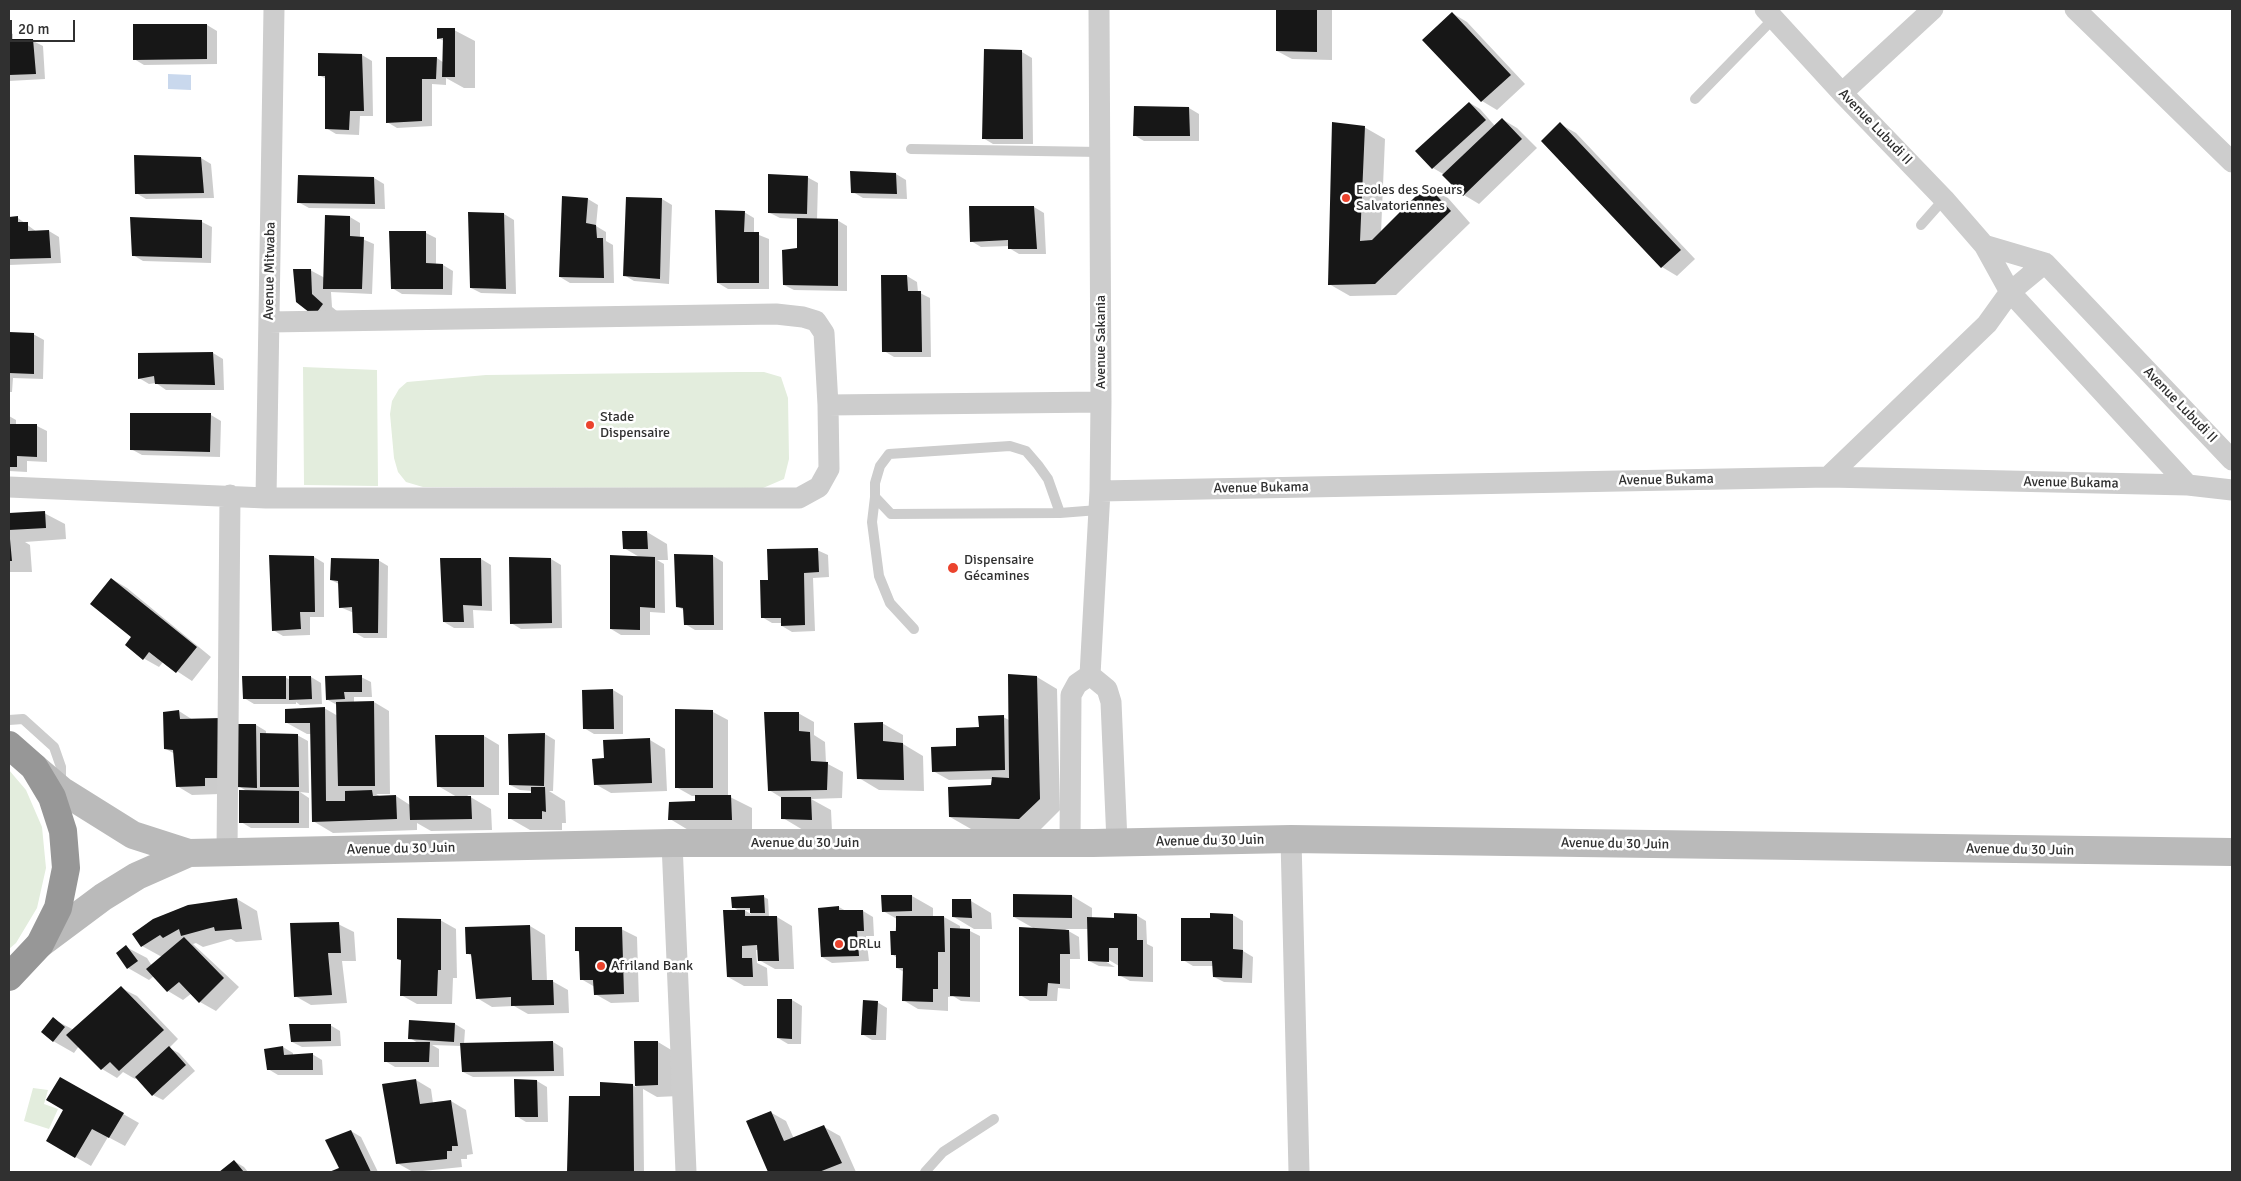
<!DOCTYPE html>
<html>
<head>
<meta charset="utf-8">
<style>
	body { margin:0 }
	#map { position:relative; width:2241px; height:1181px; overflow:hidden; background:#fff; font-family:Signika,sans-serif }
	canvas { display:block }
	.frame { position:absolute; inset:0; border:10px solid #303030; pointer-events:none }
	.scale { position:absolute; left:10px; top:20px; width:65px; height:22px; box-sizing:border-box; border:2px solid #303030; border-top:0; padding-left:6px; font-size:15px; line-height:18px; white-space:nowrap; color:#303030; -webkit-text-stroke:4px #fff; paint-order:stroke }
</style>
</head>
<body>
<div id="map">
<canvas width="2241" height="1181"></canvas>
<div class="frame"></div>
<div class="scale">20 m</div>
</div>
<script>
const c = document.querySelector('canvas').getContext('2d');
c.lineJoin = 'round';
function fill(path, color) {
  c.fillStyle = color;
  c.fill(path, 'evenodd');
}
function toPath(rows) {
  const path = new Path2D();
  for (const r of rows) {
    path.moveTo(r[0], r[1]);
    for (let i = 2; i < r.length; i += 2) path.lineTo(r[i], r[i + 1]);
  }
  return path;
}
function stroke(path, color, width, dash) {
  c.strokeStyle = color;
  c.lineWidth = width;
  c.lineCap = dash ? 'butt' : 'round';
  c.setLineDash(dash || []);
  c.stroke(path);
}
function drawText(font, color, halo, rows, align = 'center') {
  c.font = font + ' Signika,sans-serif';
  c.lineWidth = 5;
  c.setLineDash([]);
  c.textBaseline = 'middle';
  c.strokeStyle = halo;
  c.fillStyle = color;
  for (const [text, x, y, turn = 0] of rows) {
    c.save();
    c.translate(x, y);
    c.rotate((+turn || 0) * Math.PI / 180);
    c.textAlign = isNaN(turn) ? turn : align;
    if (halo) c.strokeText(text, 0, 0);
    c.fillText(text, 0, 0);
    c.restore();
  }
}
const green = toPath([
	[303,367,377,370,378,486,304,485],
	[739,372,764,372,781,377,788,398,789,459,784,479,763,488,423,487,406,482,398,472,394,458,390,414,392,401,399,389,407,382,486,375],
	[9,770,26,790,42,827,46,868,37,908,16,943,9,949],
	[33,1088,48,1090,44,1104,58,1109,49,1129,24,1121]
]);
const water = toPath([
	[168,74,191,75,191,90,168,89]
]);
const shadow = toPath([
	[1277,9,1332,9,1332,60,1292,59,1277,51],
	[1452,13,1467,22,1525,84,1497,110,1482,101],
	[207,25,217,31,217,64,144,65,134,59],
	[454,30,475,41,475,88,464,88,446,78,446,85,432,84,432,126,397,128,387,122,437,58,444,63,444,41,438,38],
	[9,32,13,34,13,41,33,41,43,46,45,79,9,81],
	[1022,52,1032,58,1033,144,993,144,983,138],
	[320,54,362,55,372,61,373,116,360,116,359,135,336,134,326,128,326,79,319,75],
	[1470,103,1480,109,1495,126,1502,119,1517,128,1537,148,1479,204,1464,195,1445,175,1433,168],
	[1189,108,1199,114,1199,141,1144,141,1134,135],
	[1560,124,1576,133,1695,259,1677,276,1662,267],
	[1364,127,1385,139,1381,233,1427,187,1448,198,1470,223,1396,295,1350,296,1329,284],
	[201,158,211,164,214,198,146,199,136,193],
	[896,174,906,180,907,199,863,198,853,192],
	[299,176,374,178,384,184,385,209,309,208,298,202],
	[807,177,818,183,817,220,837,220,847,226,847,291,794,290,784,285,798,249,798,219,780,218,770,213],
	[627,198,662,199,672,205,669,284,634,281,624,275],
	[588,199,598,205,596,226,606,232,606,241,613,245,614,283,570,283,560,277],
	[1034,207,1044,213,1046,254,1019,254,1009,248,1009,246,981,247,971,241],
	[744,212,754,218,754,233,769,239,769,289,728,289,718,283],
	[469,213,504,214,514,220,516,294,481,293,471,288],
	[350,217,360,223,360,238,374,244,372,294,331,292,332,307,343,316,335,327,297,301,310,270,325,278],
	[9,218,18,218,37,232,49,231,59,237,61,263,9,265],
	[202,222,212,227,211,263,143,261,133,255],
	[426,233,436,238,436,265,443,265,453,271,452,295,402,294,392,288],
	[907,276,917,282,918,292,930,298,931,357,894,357,884,351],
	[9,334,33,334,44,340,43,379,13,378,12,392,9,392],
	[213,353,223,359,224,390,166,390,156,383,149,384,139,378,139,354],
	[211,415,221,421,220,457,142,455,131,449],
	[9,416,16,420,16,425,37,426,47,431,47,462,27,461,27,472,9,471],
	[44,513,65,524,66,539,25,542,30,545,32,572,9,572,9,514],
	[647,532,667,544,668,560,657,560,664,564,665,613,650,612,650,635,621,635,611,629,641,558,624,548],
	[817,550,828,555,829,577,813,578,815,631,792,632,782,626,782,623,772,623,762,617,770,582],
	[713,556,723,562,723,630,695,630,685,624,685,611,677,606],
	[314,557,324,563,324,617,310,617,310,635,283,636,273,630],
	[481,559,491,565,492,611,473,610,474,628,454,628,444,622],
	[551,559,561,565,562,628,521,629,511,623],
	[378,560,388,566,387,638,364,638,354,632,354,613,340,607,339,584,331,580],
	[112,579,127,588,211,657,192,681,163,662,159,667,143,658],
	[9,585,10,610,9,610],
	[285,677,290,680,311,677,321,683,322,704,300,705,296,702,296,704,254,704,244,698],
	[361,677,371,682,372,697,354,697,354,703,374,702,389,711,390,794,376,794,381,797,396,796,410,805,457,797,438,786,484,736,499,745,499,795,467,795,491,809,492,830,431,831,417,823,417,830,333,833,313,821,311,734,307,734,287,723,324,708,338,716,337,705,328,700],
	[1037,677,1057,689,1060,810,1040,830,971,829,950,817,992,786,993,779,949,780,933,771,980,729,1003,717,1009,720],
	[613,690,623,696,623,734,594,734,584,728],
	[179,711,193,720,238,729,256,725,266,731,266,735,297,735,308,741,309,793,300,792,309,798,309,828,251,828,241,822,247,791,238,786,220,794,192,795,177,786,175,754,166,749],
	[676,711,713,712,728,720,728,796,752,808,752,831,690,831,670,819,696,803,696,796,692,796,676,787],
	[798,713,814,722,814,735,825,742,826,763,843,772,842,798,811,799,831,810,832,831,803,830,783,818,782,798,769,790],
	[882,723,903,735,903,744,923,756,924,791,879,790,859,778],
	[545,734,555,740,553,791,549,791,565,801,566,823,562,823,562,830,530,830,509,818,532,794,532,791,520,790,510,785],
	[650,740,665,749,667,791,611,793,595,784],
	[882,896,912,896,933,908,933,917,944,917,960,926,960,930,970,931,980,936,980,1002,961,1001,953,996,948,997,948,1011,918,1009,903,1000,904,972,897,968,897,958,892,954,897,919,883,911],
	[1072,896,1092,908,1092,919,1115,919,1136,915,1146,921,1147,944,1153,947,1153,982,1130,981,1119,975,1119,966,1104,957,1103,960,1115,967,1099,966,1089,961,1089,929,1065,929,1079,937,1080,959,1070,959,1070,989,1058,988,1057,1001,1030,1001,1020,995,1035,929,1014,917],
	[764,897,768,899,769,917,777,917,792,926,794,969,775,969,759,960,759,950,756,950,757,963,767,968,768,986,744,986,728,977,739,911,733,907],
	[744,910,751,910,751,914],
	[237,899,257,911,262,940,236,942,231,939,203,947,196,943,193,944,239,987,216,1011,200,1002,192,993,183,1000,168,991,154,976,149,980,128,968,126,947,147,958,152,966,162,957,142,946,133,934],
	[971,901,991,913,992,929,974,929,954,917],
	[839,907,846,911,863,911,873,917,874,936,866,936,869,961,832,963,822,957],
	[1211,915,1233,915,1243,921,1243,951,1253,957,1252,983,1224,982,1214,977,1213,966,1193,966,1183,960,1211,920],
	[440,920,456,929,457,978,453,978,452,1004,417,1004,401,995,402,961,398,959],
	[338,924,354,932,356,961,342,961,347,1003,311,1005,295,996],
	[530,926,545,935,547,981,552,981,568,990,569,1013,528,1014,514,1006,492,1007,477,998,473,957,467,953],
	[621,929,637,937,639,1002,611,1003,595,994,595,987,581,979,580,953,576,950],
	[121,988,137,996,178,1039,169,1048,179,1053,195,1071,163,1100,153,1095,137,1078,135,1079,123,1072,117,1078,102,1069,79,1046,74,1053,53,1041,53,1019,74,1030],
	[792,1000,802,1006,801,1044,788,1044,778,1038],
	[877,1002,887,1008,886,1040,872,1040,862,1034],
	[455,1024,465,1030,464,1044,553,1042,563,1048,564,1076,473,1077,463,1072,461,1046,432,1045,439,1049,439,1067,395,1067,385,1061,418,1043,410,1038],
	[330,1025,340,1031,341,1046,302,1047,292,1042],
	[635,1042,658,1042,678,1054,679,1096,657,1097,643,1089,644,1172,571,1172,569,1171,601,1097,632,1085,636,1087],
	[283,1047,293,1053,293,1055,312,1054,322,1060,323,1075,278,1075,268,1069],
	[60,1078,139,1123,125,1146,108,1137,91,1166,48,1141,65,1109],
	[416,1080,431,1089,433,1103,451,1101,466,1110,473,1154,467,1155,467,1159,461,1159,462,1167,413,1172,397,1163],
	[515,1081,537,1081,547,1087,548,1122,526,1122,516,1116],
	[770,1112,786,1121,794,1139,824,1127,840,1136,856,1172,769,1172,747,1121],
	[351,1131,361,1137,378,1172,332,1172,341,1168],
	[234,1161,244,1167,248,1172,221,1172]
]);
const building = toPath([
	[1276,9,1317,9,1317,52,1276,51],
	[1452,12,1511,75,1481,102,1422,40],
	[133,24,207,24,207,59,133,60],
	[437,28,455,28,455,77,442,77,443,38,437,39],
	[9,39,33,39,36,74,9,75],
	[984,49,1022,50,1023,139,982,139],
	[318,53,362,54,364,111,350,111,349,130,325,129,325,76,318,76],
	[386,57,437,57,436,79,422,79,422,121,386,123],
	[1469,102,1486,120,1432,169,1415,151],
	[1134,106,1189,107,1190,136,1133,136],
	[1502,118,1522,139,1463,196,1442,175],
	[1332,122,1365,126,1360,241,1372,240,1427,185,1451,211,1375,284,1328,285],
	[1560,122,1681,250,1661,268,1541,141],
	[134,155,201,157,204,193,135,194],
	[850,171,896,173,897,194,851,193],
	[768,174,808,176,807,214,768,213],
	[298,175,374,177,375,204,297,203],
	[562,196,588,198,586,223,596,225,597,238,603,238,604,278,559,277],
	[626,197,662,198,660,279,623,276],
	[969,206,1034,206,1037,249,1008,249,1008,240,970,242],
	[715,210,745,211,744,232,759,232,759,283,717,283],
	[468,212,504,213,506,289,470,288],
	[325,215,350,216,350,236,364,237,362,289,323,289],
	[18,216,18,222,28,222,28,231,49,230,51,258,9,259,9,217],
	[130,217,202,220,202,258,132,256],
	[797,218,838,219,838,286,783,285,782,250,797,248],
	[389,231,426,231,426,263,443,264,443,289,391,289],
	[293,269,311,269,312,294,323,304,314,316,296,302],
	[881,275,907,275,908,291,921,291,922,352,882,352],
	[9,332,34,333,34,374,9,373],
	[213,352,215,385,155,384,154,376,138,379,138,353],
	[130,413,211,413,210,452,130,450],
	[9,424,37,424,37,457,17,456,17,467,9,467],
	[45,511,46,528,9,530,9,513],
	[622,531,647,531,648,549,623,549],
	[9,539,10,539,12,561,9,561],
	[818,548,819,572,804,573,805,625,781,626,781,618,761,618,760,580,768,580,767,549],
	[674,554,713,555,714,625,684,625,683,608,676,607],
	[269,555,314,556,315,612,300,612,301,629,272,631],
	[610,555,655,557,655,608,640,607,640,630,610,629],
	[509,557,551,558,552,623,510,624],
	[331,558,379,559,378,633,353,633,352,607,339,608,338,581,330,580],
	[440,558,481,558,482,606,463,605,464,622,443,622],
	[111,578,197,647,176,673,149,652,143,660,125,645,131,637,90,604],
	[1008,674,1037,676,1040,799,1019,819,949,817,948,787,991,785,992,777,1009,778],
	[362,675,362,692,344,692,345,699,326,700,325,676],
	[242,676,286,676,286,699,243,699],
	[289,676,311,676,312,699,289,700],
	[613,689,614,729,583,729,582,690],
	[374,701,375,786,338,786,336,702],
	[325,707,326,801,345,801,345,791,372,790,373,796,396,795,397,819,312,822,310,723,285,723,285,709],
	[675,709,713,710,713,788,675,788],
	[179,710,180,719,221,718,224,778,205,778,205,786,176,787,173,750,164,749,163,712],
	[764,712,799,712,799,731,810,732,811,761,828,762,827,790,768,791],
	[1004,715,1005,770,932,772,931,747,956,746,956,728,979,727,978,716],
	[883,722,883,741,903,743,904,780,857,779,854,723],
	[237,724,256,724,257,788,237,787],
	[260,733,298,734,299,787,260,787],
	[545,733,544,786,509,785,508,734],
	[435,735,484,735,484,787,437,787],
	[650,738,652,783,594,785,592,759,604,758,603,740],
	[531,787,545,787,546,812,542,811,542,819,508,819,508,793,531,793],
	[239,790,299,791,299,823,239,823],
	[695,795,731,795,732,820,668,820,669,802,695,801],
	[409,796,471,796,472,819,410,820],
	[781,797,811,797,812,820,781,819],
	[1013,894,1072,895,1072,918,1013,917],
	[764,895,765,913,750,913,750,908,732,908,731,897],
	[881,895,912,895,912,911,882,912],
	[237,898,242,929,215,931,214,927,181,936,179,929,163,938,160,935,141,947,132,934,153,919,188,905],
	[952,899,971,899,972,918,952,917],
	[839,906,839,910,863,910,864,931,857,931,859,956,821,957,818,908],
	[723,910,745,910,745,916,777,916,779,961,758,961,757,945,742,946,742,958,752,958,753,977,727,977],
	[1114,913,1137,914,1137,940,1143,940,1143,977,1118,976,1118,948,1109,948,1109,962,1088,961,1087,917,1114,918],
	[1210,913,1233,914,1233,949,1243,950,1242,978,1213,977,1212,961,1181,961,1181,918,1210,918],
	[896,916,944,916,945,952,938,952,938,989,933,989,933,1002,902,1001,903,968,896,968,896,955,891,955,890,931,896,931],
	[397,918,441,919,441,970,438,970,437,996,400,996,401,960,397,959],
	[339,922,341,953,328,953,332,995,294,997,290,923],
	[530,925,532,980,553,980,554,1005,511,1006,511,997,476,999,471,954,466,954,465,927],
	[575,927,622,927,624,994,594,995,593,980,580,980,579,951,575,951],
	[1019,927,1069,930,1070,954,1060,954,1060,984,1048,983,1047,996,1019,996],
	[950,928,970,929,970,997,950,996],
	[184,937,224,978,199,1003,179,982,167,992,146,969],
	[126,945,138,961,127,969,116,953],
	[121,986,164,1030,119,1071,110,1062,101,1070,66,1035],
	[777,999,792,999,792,1039,777,1038],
	[863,1000,878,1001,876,1035,861,1035],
	[53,1017,65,1027,53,1042,41,1032],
	[409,1020,455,1023,454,1042,408,1039],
	[289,1024,331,1024,331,1041,291,1042],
	[553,1041,554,1071,462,1072,460,1043],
	[634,1041,658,1041,658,1085,635,1086],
	[384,1042,430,1042,429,1062,384,1062],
	[169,1046,186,1065,152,1096,135,1077],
	[283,1046,284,1055,313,1053,313,1070,267,1070,264,1049],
	[60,1077,124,1113,109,1138,92,1129,75,1158,46,1141,63,1110,46,1100],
	[416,1079,420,1104,451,1100,458,1146,452,1146,452,1151,447,1151,447,1159,396,1164,382,1084],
	[514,1079,537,1080,538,1117,515,1117],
	[600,1082,633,1084,634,1172,567,1172,569,1096,600,1096],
	[771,1111,784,1141,824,1125,842,1163,819,1172,768,1172,746,1121],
	[351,1130,371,1172,329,1172,339,1168,325,1140],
	[234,1160,244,1172,219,1172]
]);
const lane = toPath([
	[1695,99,1774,18],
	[911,149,1100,152],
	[1921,225,1944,199],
	[875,497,872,522,879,576,890,603,914,629],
	[1060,513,1048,479,1038,465,1026,451,1010,446,889,454,880,466,875,483,875,497,891,514,1060,513,1098,510],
	[9,720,23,719,54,747,61,767,61,784],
	[925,1172,943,1152,994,1119]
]);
const street = toPath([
	[1765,9,1842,93,1944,199,1984,245,2010,292,2188,485],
	[2075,9,2232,162],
	[1842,93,1933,9],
	[1984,245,2045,263],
	[2045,263,2232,460],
	[269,322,776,314,803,317,816,321,824,333,828,405,1101,402],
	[1828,477,1987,324,2010,292,2045,263],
	[9,487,266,498,799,498,819,487,829,469,828,405],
	[1100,491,1828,477,2188,485,2232,490],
	[266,498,274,9],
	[1090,675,1100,491,1101,402,1099,9],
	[1090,675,1107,689,1111,702,1117,842],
	[1291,839,1299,1172],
	[672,843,686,1172],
	[1070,843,1071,695,1077,684,1090,675],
	[227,852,230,495]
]);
const secondary = toPath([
	[35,768,61,790,133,835,189,853,672,843,1093,843,1291,839,2232,852],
	[40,944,103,897,137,876,189,853]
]);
const highway = toPath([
	[9,745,34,767,52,797,63,831,66,868,58,908,40,944,9,977]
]);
const markers = [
	[1346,198,5,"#eb432d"],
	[590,425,5,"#eb432d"],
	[953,568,6,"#eb432d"],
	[839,944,5,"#eb432d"],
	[601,966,5,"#eb432d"]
];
const streetNames = [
	["Avenue Lubudi II",1875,127,46],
	["Avenue Mitwaba",270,271,-89],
	["Avenue Sakania",1101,342,-90],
	["Avenue Lubudi II",2180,405,46],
	["Avenue Bukama",1666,480,-1],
	["Avenue Bukama",2071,483,1],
	["Avenue Bukama",1261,488,-1],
	["Avenue du 30 Juin",1210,841,-1],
	["Avenue du 30 Juin",805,843],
	["Avenue du 30 Juin",1615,844,1],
	["Avenue du 30 Juin",401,849,-1],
	["Avenue du 30 Juin",2020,850,1]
];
const poiNames = [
	["Ecoles des Soeurs",1356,190],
	["Salvatoriennes",1356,206],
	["Stade",600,417],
	["Dispensaire",600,433],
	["Dispensaire",964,560],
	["Gécamines",964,576],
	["DRLu",849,944],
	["Afriland Bank",611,966]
];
fill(green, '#e3eddd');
fill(water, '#c9d8ed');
fill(shadow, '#0003');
fill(building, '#171717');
stroke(lane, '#cdcdcd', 10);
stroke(street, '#cdcdcd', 21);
stroke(secondary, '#bababa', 28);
stroke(highway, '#979797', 28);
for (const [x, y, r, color] of markers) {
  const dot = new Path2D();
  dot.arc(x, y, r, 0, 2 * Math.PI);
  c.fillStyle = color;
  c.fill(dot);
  stroke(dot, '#fff', 2);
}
drawText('14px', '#303030', '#fff', streetNames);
drawText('14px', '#303030', '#fff', poiNames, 'left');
</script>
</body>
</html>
